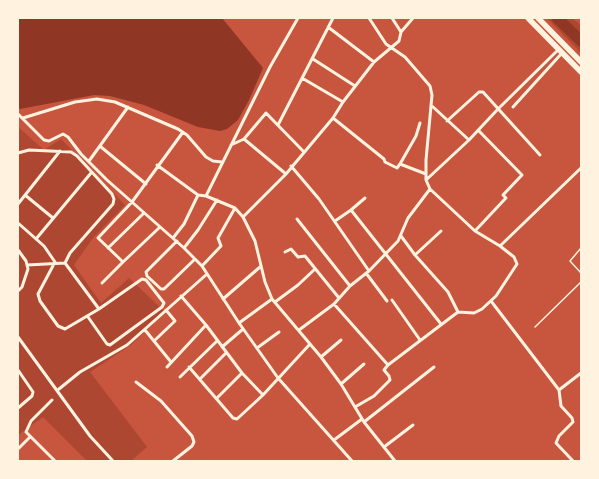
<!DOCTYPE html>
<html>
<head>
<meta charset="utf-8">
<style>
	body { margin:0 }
	#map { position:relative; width:599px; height:479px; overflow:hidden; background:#c8553d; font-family:"Fira Sans",sans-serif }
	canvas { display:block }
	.frame { position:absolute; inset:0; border:19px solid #fff3e0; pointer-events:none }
</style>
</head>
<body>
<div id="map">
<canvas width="599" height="479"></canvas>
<div class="frame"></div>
</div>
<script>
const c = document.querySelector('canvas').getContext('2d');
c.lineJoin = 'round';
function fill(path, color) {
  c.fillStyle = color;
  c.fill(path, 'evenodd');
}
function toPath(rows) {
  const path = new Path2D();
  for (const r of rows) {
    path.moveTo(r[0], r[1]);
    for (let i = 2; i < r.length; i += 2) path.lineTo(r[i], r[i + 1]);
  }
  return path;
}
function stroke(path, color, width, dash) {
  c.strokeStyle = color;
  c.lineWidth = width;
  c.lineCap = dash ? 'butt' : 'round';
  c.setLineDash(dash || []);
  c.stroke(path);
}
const green = toPath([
	[547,18,572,18,581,25,581,53],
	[18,127,44,150,61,139,125,205,93,238,74,265,101,303,129,278,165,312,131,345,90,372,147,447,131,461,87,461,43,417,18,435]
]);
const water = toPath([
	[18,18,222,18,263,68,249,100,238,120,227,129,220,131,198,127,144,105,110,96,94,95,20,109,18,107]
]);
const river = toPath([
	[557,18,581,41]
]);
const service = toPath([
	[581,248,570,261,581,273],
	[535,327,581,282]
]);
const minor = toPath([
	[369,18,386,44,405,57,430,86,432,95,426,160,426,180,430,189,475,231,500,246,581,168],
	[392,18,401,32],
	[328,27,374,62],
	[313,59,355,86],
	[302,78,343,102],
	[432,106,469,140],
	[513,107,562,53],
	[18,114,44,140,49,141,63,134,68,137,81,154,107,180,184,248,202,266,239,323,278,378,352,461],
	[23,118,75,102,97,99,115,102,178,129,187,135,206,157,213,161,222,162],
	[333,118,384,159,385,162,397,168,400,164,426,174],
	[447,121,479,92,483,92,540,155],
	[278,125,333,18],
	[244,139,286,174],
	[231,145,244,139,266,113,304,152],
	[101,147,146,184],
	[18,153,29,150,71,152,77,156,112,194,114,199,113,204,70,253,65,263,99,309,65,329,58,326,40,301,38,294,55,262],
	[89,161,128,107],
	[400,164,416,136,420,123],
	[157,165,198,195],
	[291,166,319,199,369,271],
	[426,180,469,140,498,109,559,49],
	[25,195,53,218],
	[206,196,270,67,298,18],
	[18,204,60,151],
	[351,210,365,198],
	[243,217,286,174,333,118,343,102,374,62,399,41,401,32,413,18],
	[297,219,350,286],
	[335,221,351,210,441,324],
	[18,223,44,246,55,262],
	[160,227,123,262,98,238,132,202,183,132],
	[475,231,504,200,506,198,503,195,522,175,478,130],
	[401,236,415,255,448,292,458,312],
	[173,238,184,224,198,195,206,196,235,208,243,217,255,241,265,282,272,299,321,357,341,384,364,422,395,461],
	[36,239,91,173],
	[177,241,146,272,147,276,161,289,164,289,195,259],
	[108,248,144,213],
	[184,248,198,230,217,200],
	[18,250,26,261,28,269,22,287,18,291],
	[285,252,291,249,298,257,305,256,339,298],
	[415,255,441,231],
	[27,265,65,263],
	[202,266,221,246,218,238,235,208],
	[366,273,387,301],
	[102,283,123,262],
	[181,296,206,325,242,373,263,395],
	[223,299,260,267],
	[392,300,420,340],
	[491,301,559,390,561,406,572,418,573,422,559,436,556,443,573,461],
	[275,302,298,285,315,269],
	[334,304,388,365],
	[88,317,107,344,110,345,162,307,164,303,146,280,142,279,99,309],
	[239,323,272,299],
	[145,330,171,362],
	[299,330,334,304,350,286,369,271,398,241,408,218,430,189],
	[18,337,90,436,113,461],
	[154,341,175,321,166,310],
	[222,347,243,329],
	[257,348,279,332],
	[321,357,341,340],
	[167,367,206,325],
	[189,367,233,418,237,419,263,395,310,344],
	[18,370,33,392,32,396,18,408],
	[180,377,217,341],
	[200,379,226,353],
	[136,382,161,401,192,436,194,442,192,446,173,461],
	[341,384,364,364],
	[59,389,80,372,127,345,207,274],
	[559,390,581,373],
	[217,398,242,373],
	[52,400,31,421,26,432,55,461],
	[355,407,374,396,390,380,389,376,384,370,388,365,458,312,474,313,482,309,496,296,517,264,514,257,500,246],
	[364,422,434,367],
	[334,440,362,419],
	[384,447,413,425],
	[18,449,30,437]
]);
const trunk = toPath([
	[528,18,581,72],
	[538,18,581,62]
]);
fill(green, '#ae4732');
fill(water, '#8f3625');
stroke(river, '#8f3625', 11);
stroke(service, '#fff3e0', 1.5);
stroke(minor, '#fff3e0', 3);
stroke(trunk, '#fff3e0', 5.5);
</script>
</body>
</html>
